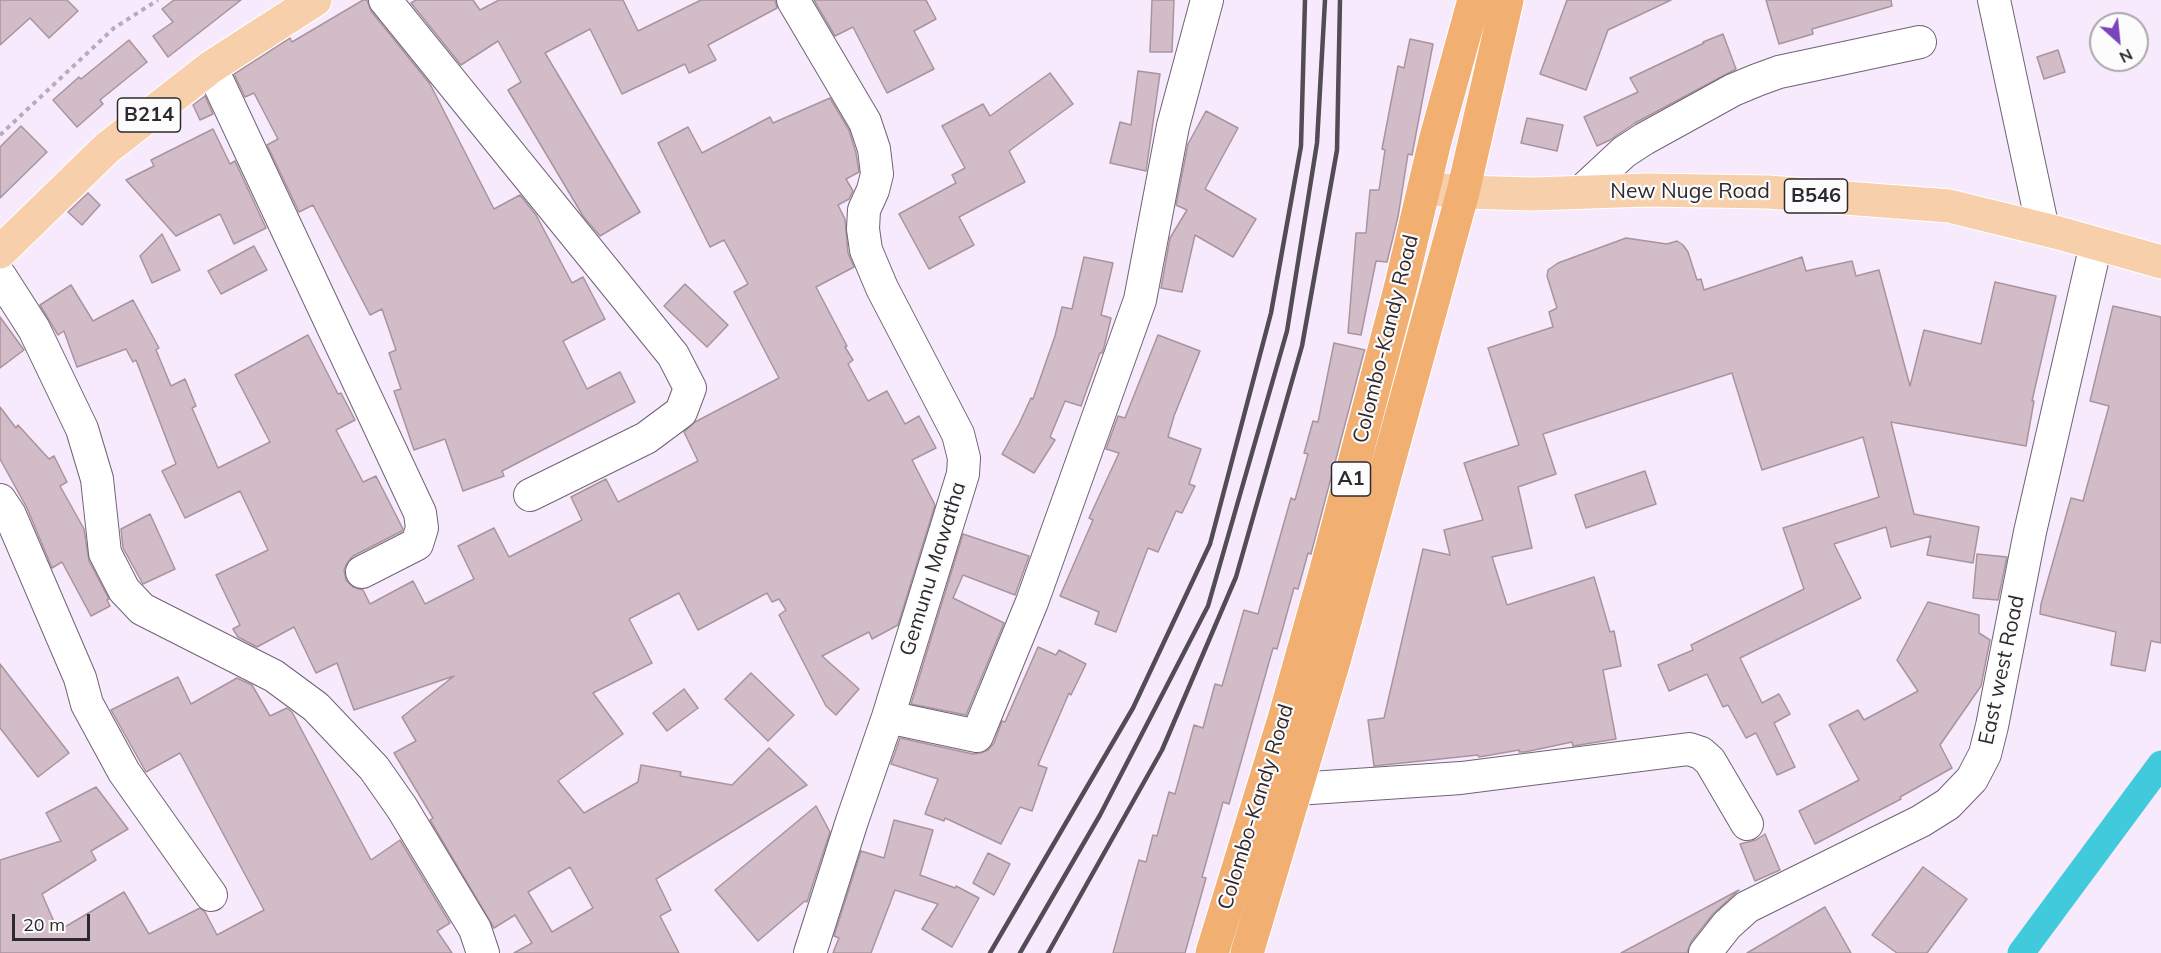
<!DOCTYPE html>
<html>
<head>
<meta charset="utf-8">
<style>
	body { margin:0 }
	#map { position:relative; width:2161px; height:953px; overflow:hidden; background:#f7eafd; font-family:Mulish,sans-serif }
	canvas { display:block }
	.north { position:absolute; left:2089px; top:12px; width:60px; height:60px; box-sizing:border-box; background:#fcfcfc; border:2px solid #aaa8aa; border-radius:50%; rotate:153deg; font-size:16px; font-weight:700; line-height:24px; text-align:center; color:#2e2930 }
	.north::after { content:''; display:block; margin:auto; width:21px; height:27px; background:#7945bc; clip-path:polygon(50% 0,100% 100%,50% 72%,0 100%) }
	.scale { position:absolute; left:12px; top:914px; width:78px; height:27px; box-sizing:border-box; border:3px solid #2e2930; border-top:0; padding-left:8px; font-size:18px; line-height:21px; white-space:nowrap; color:#2e2930; -webkit-text-stroke:4px #fcfcfc; paint-order:stroke }
</style>
</head>
<body>
<div id="map">
<canvas width="2161" height="953"></canvas>
<div class="north">N</div>
<div class="scale">20 m</div>
</div>
<script>
const c = document.querySelector('canvas').getContext('2d');
c.lineJoin = 'round';
function toPath(rows) {
  const path = new Path2D();
  for (const r of rows) {
    path.moveTo(r[0], r[1]);
    for (let i = 2; i < r.length; i += 2) path.lineTo(r[i], r[i + 1]);
  }
  return path;
}
function stroke(path, color, width, dash) {
  c.strokeStyle = color;
  c.lineWidth = width;
  c.lineCap = dash ? 'butt' : 'round';
  c.setLineDash(dash || []);
  c.stroke(path);
}
function fill(path, color) {
  c.fillStyle = color;
  c.fill(path, 'evenodd');
}
function drawText(font, color, halo, rows, align = 'center') {
  c.font = font + ' Mulish,sans-serif';
  c.lineWidth = 4.5;
  c.setLineDash([]);
  c.textBaseline = 'middle';
  c.strokeStyle = halo;
  c.fillStyle = color;
  for (const [text, x, y, turn = 0] of rows) {
    c.save();
    c.translate(x, y);
    c.rotate((+turn || 0) * Math.PI / 180);
    c.textAlign = isNaN(turn) ? turn : align;
    if (halo) c.strokeText(text, 0, 0);
    c.fillText(text, 0, 0);
    c.restore();
  }
}
const canal = toPath([
	[2021,953,2161,764]
]);
const building = toPath([
	[0,0,67,0,78,11,49,38,30,18,0,45,0,0],
	[174,0,241,0,168,57,153,36,173,22,162,9,174,0],
	[363,0,367,0,371,11,430,84,494,209,520,195,536,215,572,283,583,277,605,319,563,341,587,389,620,372,635,402,502,471,504,476,463,491,445,439,414,450,394,391,401,389,389,353,396,350,382,309,370,315,313,205,299,212,267,145,278,139,254,93,245,97,234,74,290,38,292,42,363,0],
	[416,0,473,0,480,10,499,0,623,0,638,31,701,0,775,0,777,8,708,45,716,60,689,73,685,64,622,94,590,29,545,53,640,212,600,236,583,216,508,90,521,82,498,41,461,65,411,3,416,0],
	[814,0,926,0,936,19,914,31,934,69,887,93,853,27,835,36,814,0],
	[1152,0,1174,0,1172,52,1150,52,1152,0],
	[1567,0,1671,0,1608,30,1586,90,1540,74,1567,0],
	[1766,0,1891,0,1892,6,1812,29,1813,34,1779,44,1766,0],
	[1723,34,1736,69,1635,123,1610,140,1597,146,1584,117,1638,92,1630,78,1704,43,1703,42,1723,34],
	[1410,39,1433,44,1412,155,1408,154,1398,217,1387,262,1376,261,1361,335,1348,333,1356,233,1366,233,1370,190,1379,190,1385,150,1382,149,1398,66,1404,68,1410,39],
	[129,40,147,62,100,100,103,104,77,127,53,100,79,77,81,79,129,40],
	[2058,50,2065,72,2044,79,2037,57,2058,50],
	[1138,71,1160,74,1146,171,1110,163,1120,122,1131,125,1138,71],
	[1050,73,1073,104,1009,151,1025,182,959,217,974,245,929,269,899,214,956,183,952,175,965,168,942,126,983,104,990,116,1050,73],
	[205,96,213,114,200,120,193,105,205,96],
	[830,98,849,130,856,153,859,172,846,179,853,191,849,199,838,205,845,219,848,253,854,267,816,287,847,346,845,347,853,360,848,364,868,401,887,391,905,424,919,416,936,448,912,460,935,505,898,625,872,639,869,632,822,656,859,689,836,715,826,706,779,615,786,610,779,599,772,602,767,593,698,630,679,593,629,619,652,663,593,693,623,734,558,781,584,813,638,782,641,765,681,772,680,776,732,785,769,748,807,785,656,879,671,910,660,916,679,953,514,953,532,943,515,915,494,928,430,820,433,818,394,753,416,741,402,717,454,676,354,710,337,663,316,673,294,627,257,647,238,637,233,629,240,625,216,575,268,550,240,491,185,518,162,471,176,464,136,360,133,362,126,349,77,367,64,331,58,335,40,305,71,285,93,321,133,300,159,348,156,350,171,386,185,379,196,406,192,408,218,468,270,442,235,375,308,335,338,394,341,393,355,420,336,430,363,482,376,476,403,529,402,531,353,556,347,563,344,570,346,580,353,587,363,590,370,604,413,581,425,604,474,579,458,546,494,528,509,557,582,520,571,497,606,479,618,502,698,461,684,432,695,422,779,378,734,292,748,284,724,240,710,247,658,143,688,127,702,153,770,117,773,123,830,98],
	[570,867,593,908,552,932,528,892,570,867],
	[1206,111,1238,128,1205,189,1256,219,1233,257,1195,235,1182,292,1161,288,1170,238,1187,210,1176,205,1188,144,1206,111],
	[1527,118,1563,125,1557,151,1521,143,1527,118],
	[21,126,47,152,0,198,0,147,21,126],
	[213,129,230,164,235,161,266,228,234,244,220,214,176,236,126,180,154,166,151,160,213,129],
	[88,193,100,205,82,225,68,212,88,193],
	[162,234,180,270,152,283,140,256,162,234],
	[1626,238,1667,244,1677,241,1683,245,1688,252,1697,280,1701,279,1704,290,1802,257,1806,271,1852,261,1856,276,1879,270,1910,386,1924,330,1981,344,1995,282,2056,296,2032,401,2034,401,2026,446,1891,422,1914,514,1979,527,1973,563,1927,555,1931,536,1891,547,1886,527,1834,544,1861,598,1740,658,1762,703,1779,694,1790,714,1774,723,1795,767,1777,775,1756,733,1746,738,1728,705,1723,707,1707,674,1669,691,1658,665,1693,650,1691,645,1804,589,1783,528,1879,497,1863,437,1762,470,1732,373,1543,434,1556,474,1518,487,1532,548,1492,557,1507,605,1594,577,1610,632,1614,631,1621,666,1603,670,1616,739,1573,746,1572,742,1525,752,1519,752,1519,750,1479,757,1478,755,1374,766,1368,720,1384,718,1423,549,1450,555,1444,530,1483,520,1464,463,1519,445,1488,348,1553,327,1549,312,1557,308,1547,276,1548,270,1558,263,1626,238],
	[254,246,267,270,221,294,208,271,254,246],
	[1084,257,1113,263,1101,315,1111,318,1104,347,1102,353,1100,353,1081,406,1065,401,1050,437,1055,440,1034,473,1002,454,1019,424,1031,398,1033,399,1055,336,1062,307,1072,309,1084,257],
	[685,284,728,325,707,347,664,306,685,284],
	[2113,306,2161,317,2161,643,2151,641,2145,671,2111,665,2116,632,2040,614,2041,604,2071,498,2083,501,2109,406,2090,401,2113,306],
	[0,317,24,350,0,368,0,317],
	[1158,335,1200,351,1174,416,1168,437,1201,449,1189,484,1195,486,1182,513,1176,511,1158,552,1148,548,1116,632,1095,624,1099,612,1060,596,1093,520,1089,518,1119,453,1106,449,1118,416,1125,418,1158,335],
	[1334,343,1365,350,1364,352,1311,554,1308,553,1298,589,1294,588,1277,649,1273,648,1229,804,1223,802,1202,877,1206,878,1185,953,1113,953,1139,860,1146,862,1153,835,1157,836,1169,792,1175,794,1194,725,1203,728,1215,684,1222,686,1244,610,1258,614,1291,498,1295,500,1308,454,1304,453,1313,421,1318,422,1334,343],
	[0,407,16,428,18,425,49,459,54,456,67,482,60,486,84,529,89,561,109,599,107,600,110,606,91,616,62,562,52,568,27,508,0,459,0,407],
	[1645,471,1656,504,1586,528,1575,495,1645,471],
	[150,514,175,569,143,584,123,548,121,529,150,514],
	[963,534,1029,556,1015,595,963,575,953,598,1004,623,966,715,911,704,963,534],
	[1977,554,2007,557,1998,600,1973,598,1977,554],
	[1928,602,1979,615,1979,633,1990,640,1981,686,1940,745,1952,768,1900,797,1901,799,1815,844,1799,811,1859,780,1829,725,1858,710,1864,720,1918,691,1897,660,1928,602],
	[1038,647,1056,655,1059,650,1086,664,1071,695,1069,693,1038,765,1047,768,1032,811,1020,807,1001,844,945,818,944,821,925,814,938,779,891,764,900,738,973,754,981,753,988,750,994,743,1002,721,1005,722,1038,647],
	[0,664,69,753,38,777,0,728,0,664],
	[751,673,794,715,768,741,725,699,751,673],
	[178,677,191,704,237,678,252,685,270,716,287,708,292,712,371,860,400,840,450,923,437,931,452,953,0,953,0,860,61,841,46,813,96,787,128,829,91,851,96,860,42,894,58,931,124,892,149,934,200,908,205,912,217,935,264,910,180,753,146,772,111,710,178,677],
	[684,689,698,708,667,731,653,713,684,689],
	[816,806,830,832,807,902,805,901,758,941,715,890,816,806],
	[894,820,933,830,920,875,955,888,956,886,979,898,952,947,922,929,938,904,895,890,871,953,833,953,839,938,834,936,861,851,884,858,894,820],
	[1765,834,1780,870,1755,881,1740,844,1756,840,1765,834],
	[988,853,1010,864,994,895,973,883,988,853],
	[1923,867,1967,899,1927,953,1897,953,1872,935,1923,867],
	[1739,890,1713,914,1691,942,1687,953,1621,953,1739,890],
	[1825,907,1851,953,1747,953,1825,907]
]);
const path = toPath([
	[0,135,114,28,158,0]
]);
const street = toPath([
	[385,0,673,355,690,388,681,412,646,438,530,495],
	[793,0,865,122,874,149,877,174,873,190,864,210,863,229,866,250,882,288,958,434,964,458,963,474,888,717,852,821,810,953],
	[1994,0,2043,229],
	[211,67,420,513,422,528,417,544,362,572],
	[1581,192,1624,152,1644,139,1733,90,1757,80,1779,72,1920,42],
	[0,276,34,329,82,429,97,479,105,553,124,590,142,609,274,676,316,707,374,768,402,808,475,929,483,953],
	[0,500,10,515,80,678,87,704,124,772,211,895],
	[888,717,977,736,1032,602,1140,300,1173,126,1207,0],
	[1296,789,1461,778,1689,749,1701,753,1710,761,1747,824],
	[1705,953,1727,925,1747,907,1921,821,1948,804,1972,779,1985,754,1992,726,2030,532,2096,244]
]);
const primary = toPath([
	[1424,188,1463,192,1533,194,1647,190,1768,192,1949,206,2059,233,2161,262],
	[0,252,107,148,211,67,315,0]
]);
const highway = toPath([
	[1212,953,1284,719,1326,570,1400,289,1435,141,1474,0],
	[1247,953,1334,661,1463,192,1507,0]
]);
const rail = toPath([
	[990,953,1133,708,1210,544,1271,313,1301,146,1305,0],
	[1020,953,1100,815,1208,606,1287,331,1317,143,1325,0],
	[1048,953,1162,750,1236,577,1302,346,1337,150,1340,0]
]);
const shields = [
	[149,115,63],
	[1816,196,63],
	[1351,479,39]
];
const shieldNames = [
	["B214",149,115],
	["B546",1816,196],
	["A1",1351,479]
];
const streetNames = [
	["New Nuge Road",1690,192],
	["Colombo-Kandy Road",1386,339,-76],
	["Gemunu Mawatha",933,569,-73],
	["East west Road",2002,670,-78],
	["Colombo-Kandy Road",1256,807,-73]
];
stroke(canal, '#41cadc', 27);
fill(building, '#d2bcc7');
stroke(building, '#a9949e', 1.5);
stroke(street, '#6f6474', 34);
stroke(primary, '#fff', 35);
stroke(highway, '#fff', 35);
stroke(path, '#b6acbb', 4, [4.5, 4.5]);
stroke(street, '#fff', 32);
stroke(primary, '#f7cfaa', 33);
stroke(highway, '#f1af72', 33);
stroke(rail, '#524c55', 4.5);
for (const [x, y, w] of shields) {
  const box = new Path2D();
  box.roundRect(x - w / 2, y - 17, w, 34, 4.5);
  c.fillStyle = '#fcfcfc';
  c.fill(box);
  stroke(box, '#2e2930', 1.5);
}
drawText('bold 20px', '#2e2930', null, shieldNames);
drawText('21px', '#2e2930', '#fcfcfc', streetNames);
</script>
</body>
</html>
